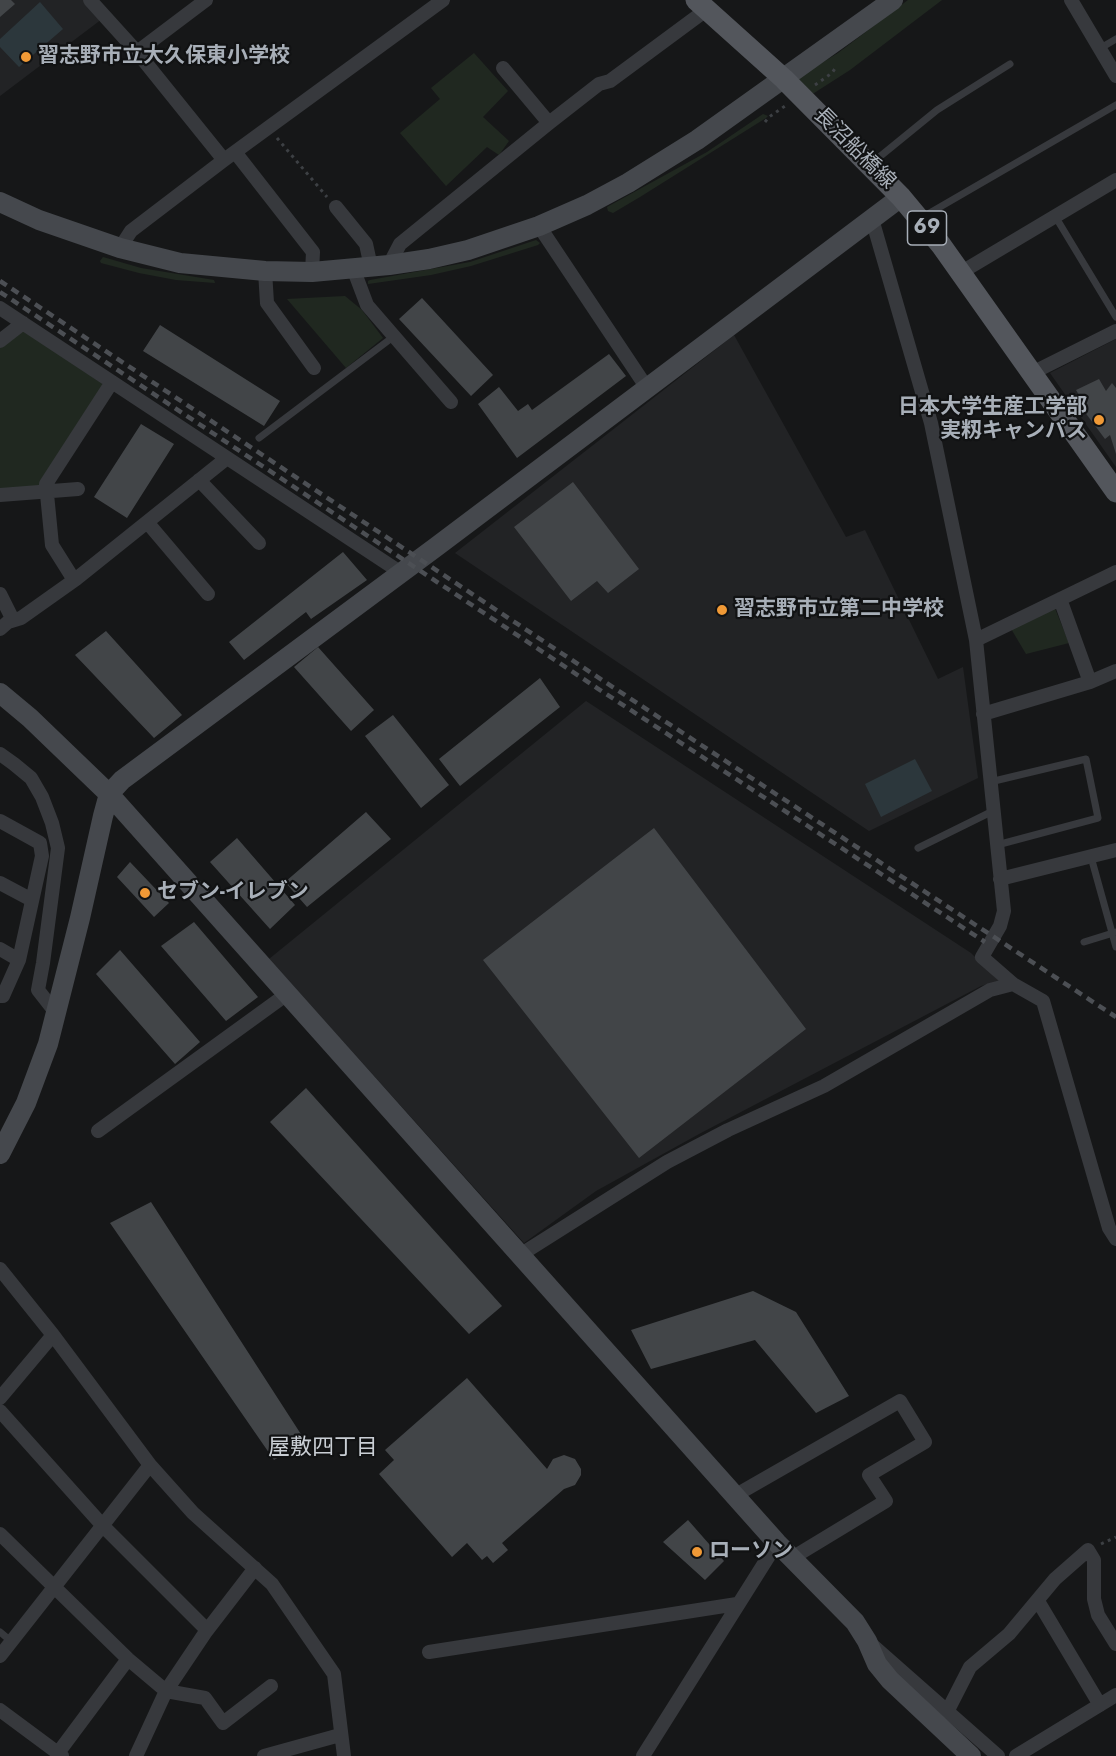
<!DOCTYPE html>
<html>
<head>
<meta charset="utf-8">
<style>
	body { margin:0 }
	canvas { display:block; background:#161718 }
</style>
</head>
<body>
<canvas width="1116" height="1756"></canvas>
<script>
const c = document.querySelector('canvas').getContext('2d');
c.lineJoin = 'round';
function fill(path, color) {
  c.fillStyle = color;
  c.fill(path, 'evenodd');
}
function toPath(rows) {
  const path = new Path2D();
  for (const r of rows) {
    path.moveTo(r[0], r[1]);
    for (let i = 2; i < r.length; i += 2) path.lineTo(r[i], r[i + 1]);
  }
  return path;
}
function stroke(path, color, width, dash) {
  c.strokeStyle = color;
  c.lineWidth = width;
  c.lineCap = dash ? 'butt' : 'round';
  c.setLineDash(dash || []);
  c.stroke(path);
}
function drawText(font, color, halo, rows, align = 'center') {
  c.font = font + ' Jost,"Noto Sans JP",sans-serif';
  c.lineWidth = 4.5;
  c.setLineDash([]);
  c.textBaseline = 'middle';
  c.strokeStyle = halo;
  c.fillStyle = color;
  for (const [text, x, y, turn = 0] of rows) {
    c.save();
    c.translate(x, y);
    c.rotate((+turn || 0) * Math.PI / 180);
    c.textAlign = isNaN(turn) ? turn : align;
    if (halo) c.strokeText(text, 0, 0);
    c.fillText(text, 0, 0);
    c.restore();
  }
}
const built = toPath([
	[0,0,84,0,102,19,0,96],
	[734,335,846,537,865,530,938,679,963,667,978,778,869,831,455,553],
	[1116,339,1116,467,1050,373],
	[586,701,971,953,999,981,981,986,699,1134,596,1191,524,1243,269,959]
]);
const green = toPath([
	[908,0,942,0,850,70,811,95,797,78,838,53],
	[474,53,508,91,483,117,509,141,499,155,487,147,446,186,400,133,440,99,431,88],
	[763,114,768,116,766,118,640,197,613,213,608,211,607,207,707,152],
	[536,240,540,243,538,245,471,266,431,275,368,284,368,281,370,280,470,262],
	[103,257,141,268,214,280,215,283,176,280,139,273,101,263,100,261],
	[345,296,362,310,383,338,346,368,287,299],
	[24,328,106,386,42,488,0,493,0,346],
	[1054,606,1069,643,1026,654,1010,627]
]);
const water = toPath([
	[40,2,63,29,19,67,0,47,0,39],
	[915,759,932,791,881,817,865,784]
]);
const building = toPath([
	[0,0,11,0,15,4,0,17],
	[422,298,493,375,471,396,399,319],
	[160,325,280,401,264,426,143,351],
	[609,354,626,376,517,458,478,404,499,387,518,411,528,404,532,410],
	[1099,379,1106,391,1112,383,1116,388,1116,454,1110,435,1105,439,1081,407,1084,404,1076,390],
	[141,424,174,444,127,518,94,497],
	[573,482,639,569,608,593,597,581,571,601,514,527],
	[343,552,367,580,311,619,306,612,244,660,229,642],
	[106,631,182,715,154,738,75,655],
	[318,647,374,710,351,731,294,667],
	[540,678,560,707,460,786,439,759],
	[393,715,449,785,421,808,365,736],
	[366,812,391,839,307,907,285,882],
	[654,828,806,1029,639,1158,483,960],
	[237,838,295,905,270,929,210,862],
	[130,862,169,903,154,917,117,877],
	[194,922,258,997,226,1021,161,946],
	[120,950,200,1042,175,1064,96,974],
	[306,1088,502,1306,469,1334,270,1122],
	[151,1202,306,1442,274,1460,110,1223],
	[753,1291,796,1312,849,1396,816,1413,755,1340,651,1369,631,1330],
	[467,1378,547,1469,553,1459,564,1455,575,1459,581,1469,581,1475,575,1485,564,1489,502,1543,508,1550,493,1563,487,1556,482,1560,467,1543,452,1557,379,1474,394,1460,385,1450],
	[688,1520,724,1561,705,1580,663,1542]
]);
const path = toPath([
	[815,85,832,73,836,67],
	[765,122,769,117,785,106],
	[277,138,327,197],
	[1101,1544,1116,1537]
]);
const lane = toPath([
	[1099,49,1116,39],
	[872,163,937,110,1010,64],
	[1055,216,1116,317],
	[921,218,1116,105],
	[259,438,393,337],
	[990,782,1086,759,1098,818,997,845],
	[918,848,993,811],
	[1091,857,1116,947],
	[1084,942,1116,932],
	[0,1632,12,1642]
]);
const street = toPath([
	[90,0,137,52,224,160],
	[1071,0,1116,76],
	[137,52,206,0],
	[503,68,549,123],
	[235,152,313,252,312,272],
	[336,207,366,244,371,267],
	[872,219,931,423,976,640,1004,911,1000,926,982,957,1013,984,1043,1001,1109,1228,1116,1239],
	[539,226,647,388],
	[120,248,131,231,224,160,443,0],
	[389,265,400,244,549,123,599,84,610,81,706,10],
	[353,268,367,305,451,402],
	[265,271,267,303,314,368],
	[960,273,1116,180],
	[0,308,400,572],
	[0,341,23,323],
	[1032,373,1116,331],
	[199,480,259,543],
	[0,495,78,489],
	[147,522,208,594],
	[74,580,52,545,46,484,112,382],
	[0,594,13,620],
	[0,629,8,622,21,618,76,579,227,458],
	[976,640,1116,572],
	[1090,682,1116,671],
	[983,714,1090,682,1060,599],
	[0,754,14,764,31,778,42,797,52,823,58,848,43,963,38,990,56,1013],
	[0,821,40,843,42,856,19,960,3,996,0,996],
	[1000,879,1116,850],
	[0,883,32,900],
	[0,949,19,960],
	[98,1131,287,994],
	[520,1255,667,1162,728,1130,824,1086,990,990,1013,984],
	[0,1269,53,1335,150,1465,193,1513,272,1584,334,1674,344,1756],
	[0,1398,53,1335],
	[0,1411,103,1526,207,1630],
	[736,1495,900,1401,925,1442,869,1475,886,1501,792,1558],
	[0,1534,128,1659,166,1691,205,1698,223,1723,271,1686],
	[1038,1601,1100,1705],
	[871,1644,998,1756],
	[429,1652,737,1604],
	[0,1656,150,1465],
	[0,1710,62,1756],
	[947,1712,970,1667,1009,1634,1055,1579,1088,1550,1094,1560,1094,1599,1098,1615,1116,1644],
	[58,1753,128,1659],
	[136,1756,166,1691,205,1633,255,1568],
	[264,1756,340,1735],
	[643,1756,777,1543],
	[1016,1756,1116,1695]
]);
const secondary = toPath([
	[0,202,39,220,120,248,180,263,265,271,312,272,389,265,429,259,468,250,539,226,587,205,628,183,697,140,893,0],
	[0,693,30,718,109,794,777,1543,855,1622,867,1641,877,1664,890,1680,971,1756],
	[0,1154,26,1103,48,1044,80,918,103,816,109,794,122,780,436,547,901,197]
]);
const primary = toPath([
	[696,0,784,79,901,197,941,245,1116,492]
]);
const rail = toPath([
	[0,281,602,680,1116,1017],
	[0,292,597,688,985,942]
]);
const markers = [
	[26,57,6,"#f09936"],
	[1099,420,6,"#f09936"],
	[722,610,6,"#f09936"],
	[145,893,6,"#f09936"],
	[697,1552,6,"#f09936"]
];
const shields = [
	[927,228,39]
];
const shieldNames = [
	["69",927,228]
];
const poiNames = [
	["習志野市立大久保東小学校",38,57],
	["日本大学生産工学部",1087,408,"right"],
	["実籾キャンパス",1087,432,"right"],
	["習志野市立第二中学校",734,610],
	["セブン-イレブン",157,893],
	["ローソン",709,1552]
];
const streetNames = [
	["長沼船橋線",854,149,45]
];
const neighbourhoodNames = [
	["屋敷四丁目",323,1449]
];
fill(built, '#222325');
fill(green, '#202820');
fill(water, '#2c373c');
fill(building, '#424548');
stroke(path, '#3d4044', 3, [3, 4.5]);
stroke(lane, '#37393d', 7);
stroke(street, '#37393d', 14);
stroke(secondary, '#45484d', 20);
stroke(primary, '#53565c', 21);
stroke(rail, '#4c4f54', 4.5, [8, 6]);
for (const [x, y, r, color] of markers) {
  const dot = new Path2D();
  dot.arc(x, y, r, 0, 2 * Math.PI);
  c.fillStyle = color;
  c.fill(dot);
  stroke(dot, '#111213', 2);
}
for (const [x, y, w] of shields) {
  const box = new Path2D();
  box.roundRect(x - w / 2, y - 17, w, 34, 4.5);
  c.fillStyle = '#111213';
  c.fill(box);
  stroke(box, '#a8afb8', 1.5);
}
drawText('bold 20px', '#a8afb8', null, shieldNames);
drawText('bold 21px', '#a8afb8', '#111213', poiNames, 'left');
drawText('21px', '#a8afb8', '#111213', streetNames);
drawText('22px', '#c9ced4', '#111213', neighbourhoodNames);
</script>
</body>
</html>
